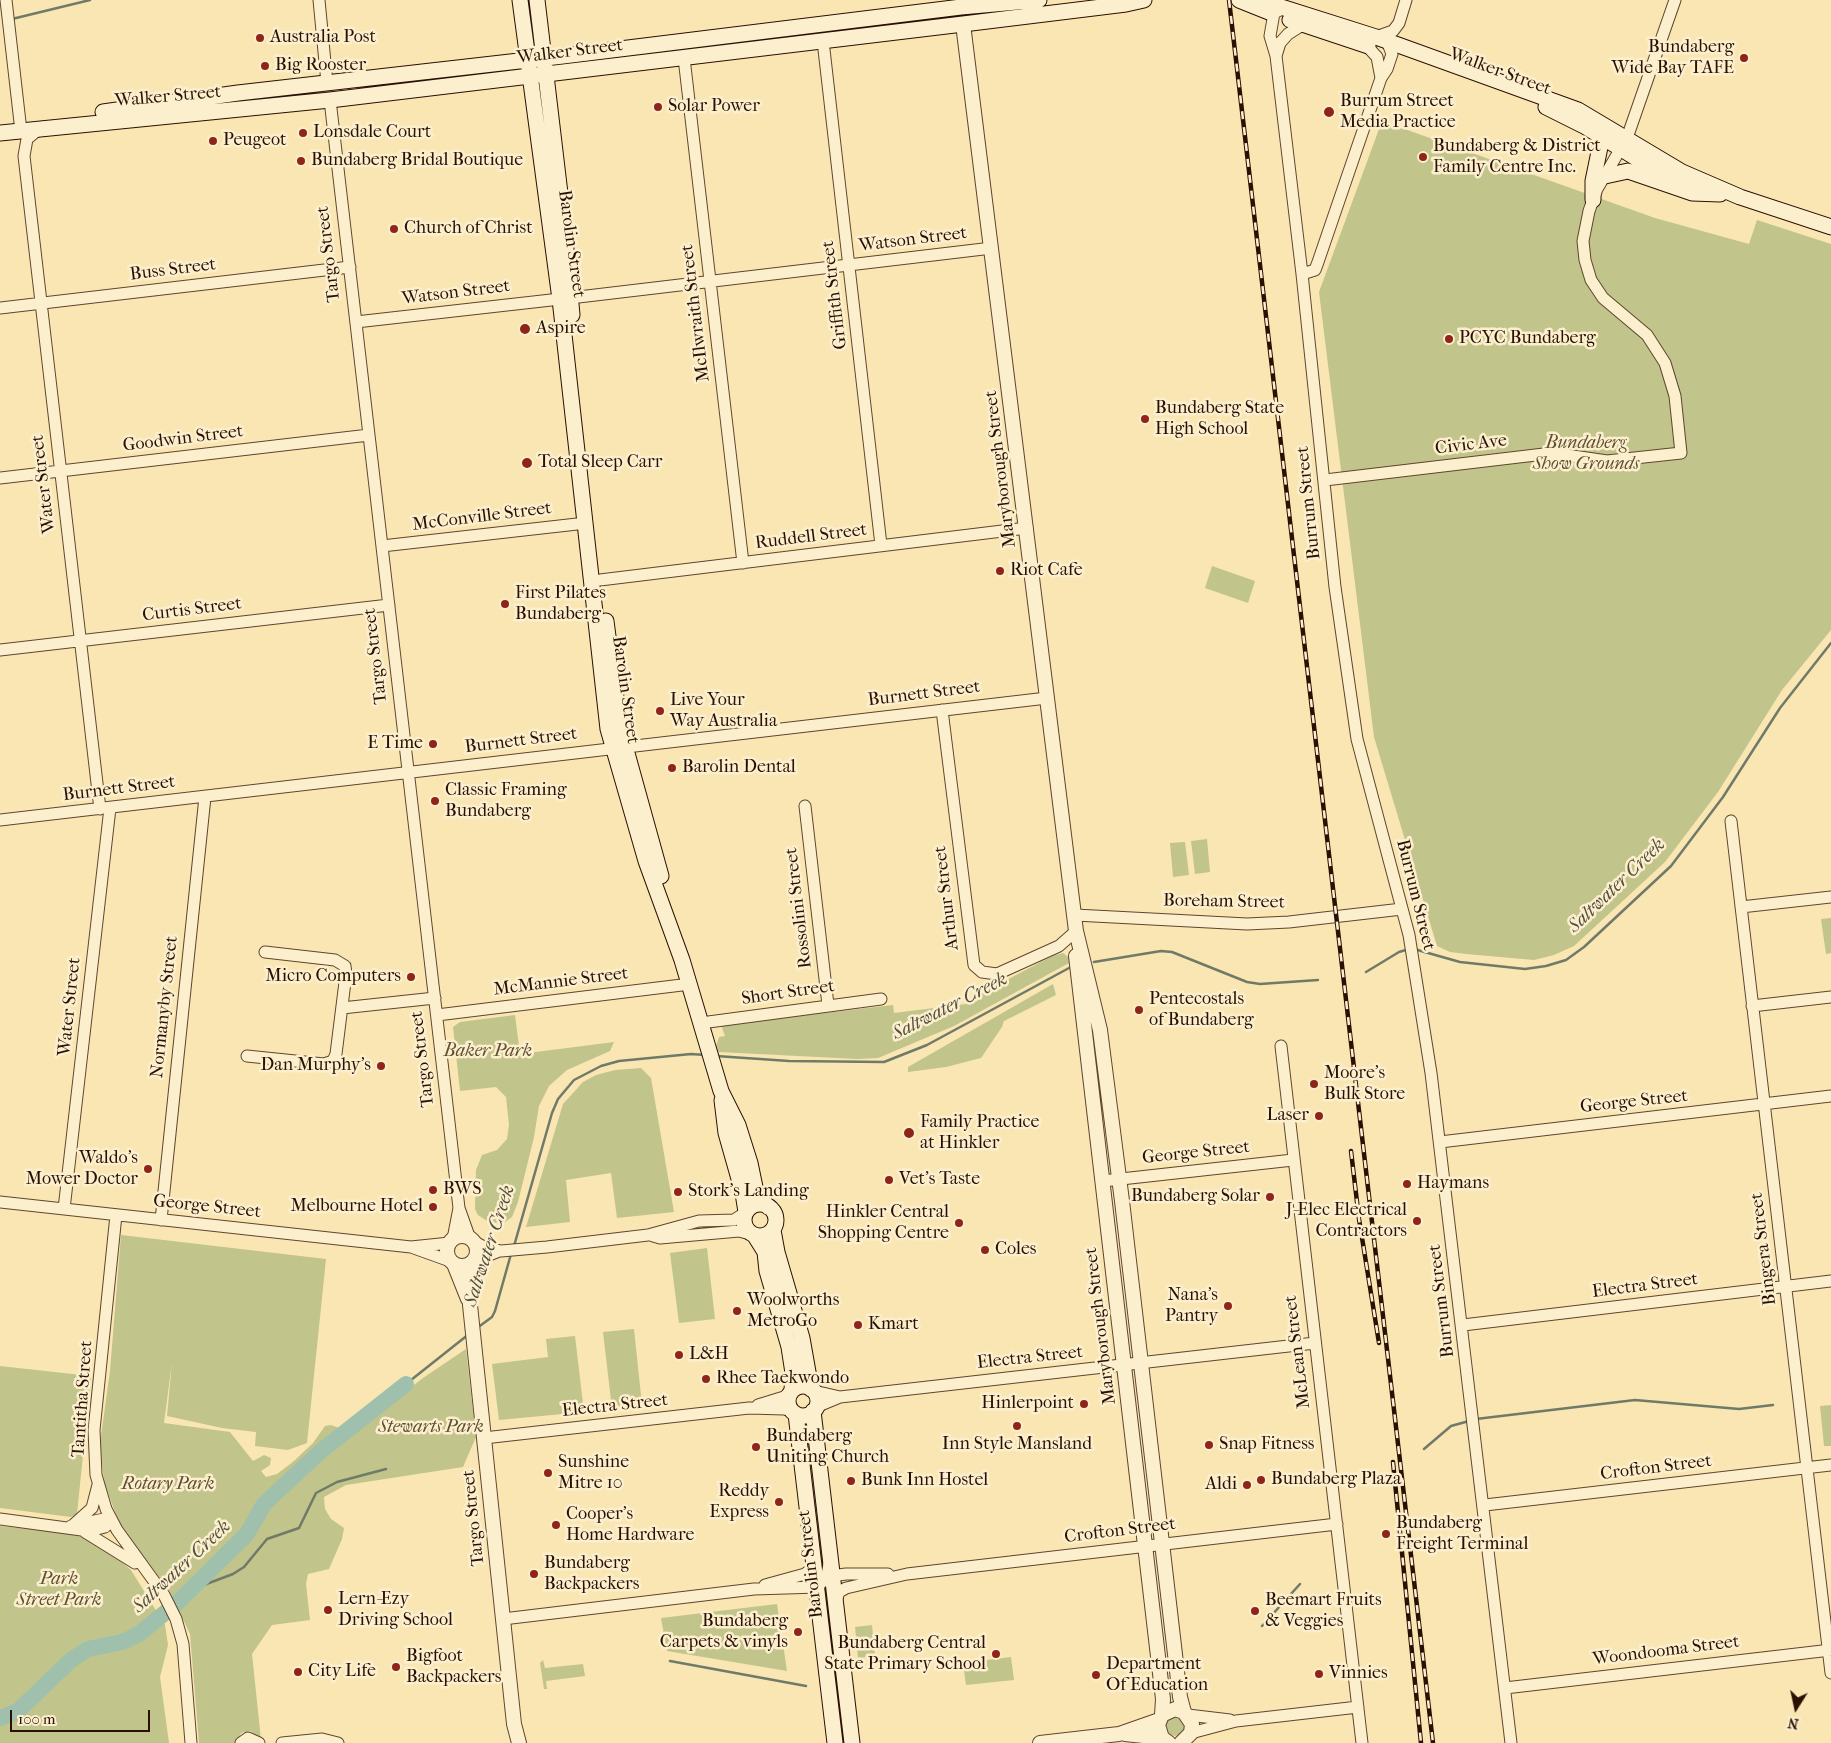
<!DOCTYPE html>
<html>
<head>
<meta charset="utf-8">
<style>
	body { margin:0 }
	#map { position:relative; width:1831px; height:1743px; overflow:hidden; background:#fae6b3; font-family:"IM FELL French Canon",serif }
	canvas { display:block }
	.north { position:absolute; left:1771px; top:1683px; width:50px; height:50px; -webkit-text-stroke:4px #fcefce; paint-order:stroke; rotate:190deg; font-size:14px; font-weight:700; line-height:20px; text-align:center; color:#2a1002 }
	.north::after { content:''; display:block; margin:auto; width:18px; height:22px; background:#2a1002; clip-path:polygon(50% 0,100% 100%,50% 72%,0 100%) }
	.scale { position:absolute; left:10px; top:1710px; width:140px; height:22px; box-sizing:border-box; border:2px solid #2a1002; border-top:0; padding-left:6px; font-size:15px; line-height:18px; white-space:nowrap; color:#2a1002; -webkit-text-stroke:4px #fcefce; paint-order:stroke }
</style>
</head>
<body>
<div id="map">
<canvas width="1831" height="1743"></canvas>
<div class="north">N</div>
<div class="scale">100 m</div>
</div>
<script>
const c = document.querySelector('canvas').getContext('2d');
c.lineJoin = 'round';
function fill(path, color) {
  c.fillStyle = color;
  c.fill(path, 'evenodd');
}
function toPath(rows) {
  const path = new Path2D();
  for (const r of rows) {
    if (r.length === 3) {
      path.moveTo(r[0] + r[2], r[1]);
      path.arc(r[0], r[1], r[2], 0, 2 * Math.PI);
      continue;
    }
    path.moveTo(r[0], r[1]);
    for (let i = 2; i < r.length; i += 2) path.lineTo(r[i], r[i + 1]);
  }
  return path;
}
function stroke(path, color, width, dash) {
  c.strokeStyle = color;
  c.lineWidth = width;
  c.lineCap = dash ? 'butt' : 'round';
  c.setLineDash(dash || []);
  c.stroke(path);
}
function drawText(font, color, halo, rows, align = 'center') {
  c.font = font + ' "IM FELL French Canon",serif';
  c.lineWidth = 5;
  c.setLineDash([]);
  c.textBaseline = 'middle';
  c.strokeStyle = halo;
  c.fillStyle = color;
  for (const [text, x, y, turn = 0] of rows) {
    c.save();
    c.translate(x, y);
    c.rotate((+turn || 0) * Math.PI / 180);
    c.textAlign = isNaN(turn) ? turn : align;
    if (halo) c.strokeText(text, 0, 0);
    c.fillText(text, 0, 0);
    c.restore();
  }
}
const green = toPath([
	[1382,121,1655,218,1749,244,1757,220,1831,244,1831,630,1782,690,1718,792,1665,862,1574,946,1554,955,1534,960,1466,954,1450,952,1437,946,1374,737,1319,292],
	[1212,566,1255,581,1248,603,1205,588],
	[1207,839,1210,872,1195,874,1191,841],
	[1185,842,1189,875,1173,877,1170,843],
	[1831,918,1831,953,1826,954,1821,919],
	[1063,953,1068,957,1069,963,954,1026,878,1058,857,1059,718,1052,716,1046,719,1037,725,1036,721,1025,893,1005,894,1013,966,1004,967,1001,1052,956],
	[1053,984,1056,995,1004,1021,1002,1027,981,1058,946,1067,908,1072,908,1067],
	[515,1015,520,1054,614,1042,610,1051,567,1070,549,1086,539,1106,534,1137,518,1202,512,1217,505,1222,490,1223,478,1215,475,1209,476,1170,482,1155,497,1150,507,1139,509,1125,506,1097,496,1087,460,1091,453,1027,460,1022],
	[641,1068,651,1078,674,1212,617,1218,611,1173,566,1180,570,1222,526,1227,563,1104,583,1082,596,1075,615,1070],
	[121,1235,326,1259,307,1443,288,1450,255,1446,256,1432,222,1428,167,1416,172,1362,164,1423,230,1432,253,1461,264,1455,271,1458,270,1465,261,1471,266,1477,277,1474,294,1461,313,1443,325,1426,331,1425,339,1428,334,1436,293,1468,284,1479,290,1484,341,1441,423,1378,466,1349,476,1437,463,1467,346,1485,324,1497,325,1509,331,1519,344,1528,342,1539,329,1569,308,1574,306,1584,310,1620,272,1625,252,1654,261,1740,251,1731,241,1733,237,1743,199,1743,190,1634,169,1590,130,1539,118,1520,104,1482,100,1443,110,1371],
	[707,1248,715,1319,679,1323,670,1253],
	[634,1329,642,1405,612,1409,603,1332],
	[575,1336,584,1412,499,1420,492,1364,548,1357,546,1339],
	[0,1366,91,1376,77,1514,71,1517,0,1508],
	[1831,1405,1831,1446,1824,1446,1820,1406],
	[0,1526,70,1533,87,1539,110,1552,131,1570,165,1625,168,1645,160,1677,169,1743,0,1743],
	[777,1604,787,1671,667,1651,661,1618],
	[872,1625,875,1656,858,1658,855,1627],
	[1011,1657,1014,1680,966,1685,963,1663],
	[543,1660,545,1668,583,1664,585,1676,546,1681,547,1689,544,1689,540,1663],
	[1175,1726,10]
]);
const stream = toPath([
	[12,19,90,0],
	[1414,949,1460,962,1525,969,1546,966,1566,960,1584,947,1671,866,1723,797,1780,708,1831,643],
	[1094,962,1161,951,1172,952,1247,982,1260,984,1318,980],
	[1366,972,1399,952,1409,949],
	[716,1056,789,1061,884,1062,927,1045,1069,968],
	[514,1246,552,1113,558,1099,574,1080,601,1066,619,1061,691,1054,706,1055],
	[477,1328,492,1317,495,1311,511,1254],
	[406,1384,469,1334],
	[1476,1419,1635,1400,1739,1409,1773,1405],
	[1424,1449,1451,1426,1469,1421],
	[193,1589,233,1574,244,1567,267,1539,299,1528,316,1493,337,1482,386,1469],
	[1262,1626,1300,1584],
	[670,1661,806,1686]
]);
const river = toPath([
	[0,1718,18,1711,71,1660,88,1649,122,1642,139,1634,177,1603,247,1534,264,1504,321,1451,406,1384]
]);
const minor = toPath([
	[6,0,21,131],
	[319,0,327,83],
	[1282,9,1274,13,1270,36,1276,56,1302,274,1335,587,1357,739,1409,935,1431,1073,1511,1743],
	[1376,37,1393,31,1399,23,1406,0],
	[823,41,881,545],
	[1366,45,1377,57,1381,78],
	[1276,56,1280,43,1288,34,1299,27,1306,25],
	[684,58,743,563],
	[330,100,459,1208],
	[39,129,27,139,24,156,100,809],
	[1627,138,1675,0],
	[1302,274,1315,270,1318,262,1381,78,1387,69,1392,54,1387,41],
	[570,298,992,248],
	[0,308,350,267],
	[356,322,560,299],
	[0,478,369,435],
	[1325,480,1544,454,1566,455,1607,461,1681,453,1675,396,1665,363,1647,335,1603,298,1591,280,1585,260,1583,241,1589,211,1597,189,1621,148],
	[382,546,586,523],
	[600,580,1027,528],
	[0,650,389,605],
	[942,710,974,965,982,972,997,974,1059,946,1076,931],
	[805,806,828,1005],
	[0,820,1047,698],
	[1731,821,1831,1673],
	[1741,907,1831,897],
	[1075,915,1247,924,1289,922,1402,909],
	[1752,1006,1831,997],
	[342,1008,435,998],
	[437,1015,690,984],
	[701,1023,881,999],
	[1281,1046,1362,1743],
	[247,1056,324,1064,333,1061,336,1054,346,974,345,966,335,960,265,952],
	[1440,1142,1831,1096],
	[1103,1181,1293,1160],
	[0,1202,411,1247],
	[64,1209,110,808],
	[116,1215,94,1430,96,1475,106,1509,117,1530,164,1595,176,1619,183,1644,191,1743],
	[161,1220,205,797],
	[653,1236,660,1238,739,1231,750,1234],
	[453,1239,459,1208,470,1239],
	[473,1241,484,1247,501,1251,547,1247,648,1235,699,1221,734,1220,745,1213],
	[450,1243,411,1247,450,1261],
	[474,1261,497,1252],
	[1463,1325,1831,1281],
	[814,1391,840,1397],
	[758,1405,784,1397,790,1392],
	[816,1407,840,1397,1315,1343],
	[484,1438,749,1408,784,1409,792,1411],
	[1485,1505,1831,1465],
	[0,1519,89,1531,105,1527,111,1521,104,1519,71,1526],
	[73,1525,92,1508,98,1485],
	[85,1532,135,1563],
	[826,1581,831,1576,846,1574,888,1574],
	[765,1585,805,1574,813,1568,814,1561],
	[835,1604,839,1592,846,1588,907,1574,1337,1524],
	[503,1619,754,1589,818,1587,827,1575,829,1564],
	[1505,1688,1831,1650],
	[1188,1715,1230,1720],
	[1191,1733,1236,1721,1358,1707],
	[241,1743,248,1738,259,1743],
	[282,1743,322,1739,338,1743]
]);
const tertiary = toPath([
	[963,24,1076,931,1100,1030,1122,1201,1180,1697,1184,1712],
	[1076,956,1163,1699,1162,1715],
	[462,1251,15],
	[454,1264,468,1299],
	[471,1264,470,1305,514,1724,519,1743],
	[1125,1734,1162,1738],
	[1040,1743,1119,1734,1159,1720],
	[1169,1743,1162,1738,1158,1725,1162,1715,1175,1709,1184,1712,1192,1724,1191,1733,1181,1743]
]);
const secondary = toPath([
	[520,0,560,299,608,729,646,861,682,960,721,1091,738,1125,750,1163,756,1192,768,1207],
	[537,0,564,227,572,315],
	[1239,0,1269,12],
	[1259,0,1376,37,1578,110,1682,172,1740,197,1831,227],
	[1290,20,1368,46],
	[1546,107,1586,127,1662,174,1688,184],
	[103,112,238,93,563,56,961,7,1039,0],
	[0,133,330,100,963,24,1126,4,1144,0],
	[1605,176,1628,171,1692,193,1720,194],
	[1593,200,1593,181,1600,147,1599,135],
	[606,621,620,728,661,876],
	[722,1100,726,1133,743,1193,746,1212],
	[760,1220,16],
	[773,1230,777,1252,802,1338,811,1389],
	[755,1236,765,1252,767,1271,789,1347,793,1373,792,1390],
	[803,1401,15],
	[813,1411,852,1743],
	[796,1414,835,1743]
]);
const rail = toPath([
	[1229,0,1433,1743],
	[1351,1151,1359,1219,1379,1343],
	[1393,1462,1421,1743]
]);
const markers = [
	[260,38,5,"#8f2418"],
	[1744,58,5,"#8f2418"],
	[265,66,5,"#8f2418"],
	[658,107,5,"#8f2418"],
	[1329,112,6,"#8f2418"],
	[303,133,5,"#8f2418"],
	[213,141,5,"#8f2418"],
	[1423,157,5,"#8f2418"],
	[301,161,5,"#8f2418"],
	[394,229,5,"#8f2418"],
	[525,329,6,"#8f2418"],
	[1449,339,5,"#8f2418"],
	[1145,419,5,"#8f2418"],
	[527,463,6,"#8f2418"],
	[1000,571,5,"#8f2418"],
	[505,604,5,"#8f2418"],
	[660,711,5,"#8f2418"],
	[433,744,5,"#8f2418"],
	[672,768,5,"#8f2418"],
	[435,801,5,"#8f2418"],
	[411,977,5,"#8f2418"],
	[1139,1010,5,"#8f2418"],
	[381,1066,5,"#8f2418"],
	[1314,1084,5,"#8f2418"],
	[1319,1116,5,"#8f2418"],
	[909,1133,6,"#8f2418"],
	[148,1169,5,"#8f2418"],
	[889,1180,5,"#8f2418"],
	[1407,1184,5,"#8f2418"],
	[433,1190,5,"#8f2418"],
	[678,1192,5,"#8f2418"],
	[1270,1197,5,"#8f2418"],
	[433,1207,5,"#8f2418"],
	[1417,1221,5,"#8f2418"],
	[959,1223,5,"#8f2418"],
	[985,1250,5,"#8f2418"],
	[1228,1306,5,"#8f2418"],
	[737,1311,5,"#8f2418"],
	[858,1325,5,"#8f2418"],
	[679,1355,5,"#8f2418"],
	[706,1379,5,"#8f2418"],
	[1084,1404,5,"#8f2418"],
	[1017,1426,5,"#8f2418"],
	[1209,1445,5,"#8f2418"],
	[756,1447,5,"#8f2418"],
	[548,1473,5,"#8f2418"],
	[1261,1480,5,"#8f2418"],
	[851,1481,5,"#8f2418"],
	[1247,1485,5,"#8f2418"],
	[779,1502,5,"#8f2418"],
	[556,1525,5,"#8f2418"],
	[1386,1534,5,"#8f2418"],
	[534,1574,5,"#8f2418"],
	[328,1610,5,"#8f2418"],
	[1255,1611,5,"#8f2418"],
	[798,1632,5,"#8f2418"],
	[996,1654,5,"#8f2418"],
	[396,1667,5,"#8f2418"],
	[298,1672,5,"#8f2418"],
	[1319,1674,5,"#8f2418"],
	[1096,1675,5,"#8f2418"]
];
const poiNames = [
	["Australia Post",270,38],
	["Bundaberg",1734,48,"right"],
	["Wide Bay TAFE",1734,69,"right"],
	["Big Rooster",275,66],
	["Burrum Street",1340,102],
	["Media Practice",1340,123],
	["Solar Power",668,107],
	["Lonsdale Court",313,133],
	["Peugeot",223,141],
	["Bundaberg & District",1433,147],
	["Family Centre Inc.",1433,168],
	["Bundaberg Bridal Boutique",311,161],
	["Church of Christ",404,229],
	["Aspire",536,329],
	["PCYC Bundaberg",1459,339],
	["Bundaberg State",1155,409],
	["High School",1155,430],
	["Total Sleep Carr",538,463],
	["Riot Cafe",1010,571],
	["First Pilates",515,594],
	["Bundaberg",515,615],
	["Live Your",670,701],
	["Way Australia",670,722],
	["E Time",423,744,"right"],
	["Barolin Dental",682,768],
	["Classic Framing",445,791],
	["Bundaberg",445,812],
	["Micro Computers",401,977,"right"],
	["Pentecostals",1149,1000],
	["of Bundaberg",1149,1021],
	["Dan Murphy's",371,1066,"right"],
	["Moore's",1324,1074],
	["Bulk Store",1324,1095],
	["Laser",1309,1116,"right"],
	["Family Practice",920,1123],
	["at Hinkler",920,1144],
	["Waldo's",138,1159,"right"],
	["Mower Doctor",138,1180,"right"],
	["Vet's Taste",899,1180],
	["Haymans",1417,1184],
	["BWS",443,1190],
	["Stork's Landing",688,1192],
	["Bundaberg Solar",1260,1197,"right"],
	["Melbourne Hotel",423,1207,"right"],
	["J-Elec Electrical",1407,1211,"right"],
	["Contractors",1407,1232,"right"],
	["Hinkler Central",949,1213,"right"],
	["Shopping Centre",949,1234,"right"],
	["Coles",995,1250],
	["Nana's",1218,1296,"right"],
	["Pantry",1218,1317,"right"],
	["Woolworths",747,1301],
	["MetroGo",747,1322],
	["Kmart",868,1325],
	["L&H",689,1355],
	["Rhee Taekwondo",716,1379],
	["Hinlerpoint",1074,1404,"right"],
	["Bundaberg",766,1437],
	["Uniting Church",766,1458],
	["Inn Style Mansland",1017,1445,"center"],
	["Snap Fitness",1219,1445],
	["Sunshine",558,1463],
	["Mitre 10",558,1484],
	["Bundaberg Plaza",1271,1480],
	["Bunk Inn Hostel",861,1481],
	["Aldi",1237,1485,"right"],
	["Reddy",769,1492,"right"],
	["Express",769,1513,"right"],
	["Cooper's",566,1515],
	["Home Hardware",566,1536],
	["Bundaberg",1396,1524],
	["Freight Terminal",1396,1545],
	["Bundaberg",544,1564],
	["Backpackers",544,1585],
	["Lern-Ezy",338,1600],
	["Driving School",338,1621],
	["Beemart Fruits",1265,1601],
	["& Veggies",1265,1622],
	["Bundaberg",788,1622,"right"],
	["Carpets & vinyls",788,1643,"right"],
	["Bundaberg Central",986,1644,"right"],
	["State Primary School",986,1665,"right"],
	["Bigfoot",406,1657],
	["Backpackers",406,1678],
	["Department",1106,1665],
	["Of Education",1106,1686],
	["City Life",308,1672],
	["Vinnies",1329,1674]
];
const streetNames = [
	["Walker Street",570,52,-7],
	["Walker Street",1500,72,20],
	["Walker Street",168,97,-5],
	["Watson Street",913,240,-7],
	["Barolin Street",571,244,82],
	["Targo Street",329,254,-97],
	["Buss Street",173,270,-7],
	["Watson Street",456,293,-7],
	["Griffith Street",835,295,-97],
	["McIlwraith Street",696,313,-97],
	["Goodwin Street",183,439,-7],
	["Civic Ave",1471,445,-7],
	["Maryborough Street",1001,469,-97],
	["Water Street",44,484,-97],
	["Burrum Street",1309,503,-96],
	["McConville Street",482,517,-7],
	["Ruddell Street",811,537,-7],
	["Curtis Street",192,610,-7],
	["Targo Street",376,656,-97],
	["Barolin Street",625,690,82],
	["Burnett Street",924,694,-7],
	["Burnett Street",521,741,-7],
	["Burnett Street",119,789,-7],
	["Burrum Street",1415,895,76],
	["Arthur Street",947,898,-97],
	["Boreham Street",1224,902,1],
	["Rossolini Street",799,908,-97],
	["McMannie Street",561,982,-7],
	["Short Street",788,993,-8],
	["Water Street",70,1007,-84],
	["Normanyby Street",165,1007,-84],
	["Targo Street",423,1059,-97],
	["George Street",1634,1102,-6],
	["George Street",1196,1153,-6],
	["George Street",207,1207,6],
	["Bingera Street",1764,1249,-97],
	["Electra Street",1645,1286,-7],
	["Burrum Street",1442,1301,-97],
	["Maryborough Street",1101,1326,-97],
	["McLean Street",1298,1352,-97],
	["Electra Street",1030,1358,-6],
	["Tantitha Street",83,1399,-86],
	["Electra Street",615,1406,-6],
	["Crofton Street",1656,1468,-7],
	["Targo Street",474,1518,-96],
	["Crofton Street",1120,1531,-7],
	["Barolin Street",811,1564,-97],
	["Woondooma Street",1666,1651,-7]
];
const parkNames = [
	["Bundaberg",1586,444],
	["Show Grounds",1586,465],
	["Baker Park",488,1052],
	["Stewarts Park",431,1428],
	["Rotary Park",168,1485],
	["Park",59,1580],
	["Street Park",59,1601]
];
const waterNames = [
	["Saltwater Creek",1617,886,-44],
	["Saltwater Creek",950,1007,-27],
	["Saltwater Creek",490,1246,-72],
	["Saltwater Creek",182,1567,-43]
];
fill(green, '#c1c48b');
stroke(stream, '#707a68', 2.5);
stroke(river, '#9ec0ac', 16);
stroke(minor, '#5e462e', 13);
stroke(tertiary, '#5e462e', 16);
stroke(secondary, '#2a1002', 17);
stroke(minor, '#fcefce', 11);
stroke(tertiary, '#fcefce', 14);
stroke(secondary, '#fcefce', 15);
stroke(rail, '#2a1002', 4.5);
stroke(rail, '#fcefce', 2.5, [8]);
for (const [x, y, r, color] of markers) {
  const dot = new Path2D();
  dot.arc(x, y, r, 0, 2 * Math.PI);
  c.fillStyle = color;
  c.fill(dot);
  stroke(dot, '#fcefce', 2);
}
drawText('18px', '#2a1002', '#fcefce', poiNames, 'left');
drawText('18px', '#2a1002', '#fcefce', streetNames);
drawText('italic 18px', '#5f4f32', '#fcefce', parkNames);
drawText('italic 19px', '#534e3e', '#fcefce', waterNames);
</script>
</body>
</html>
